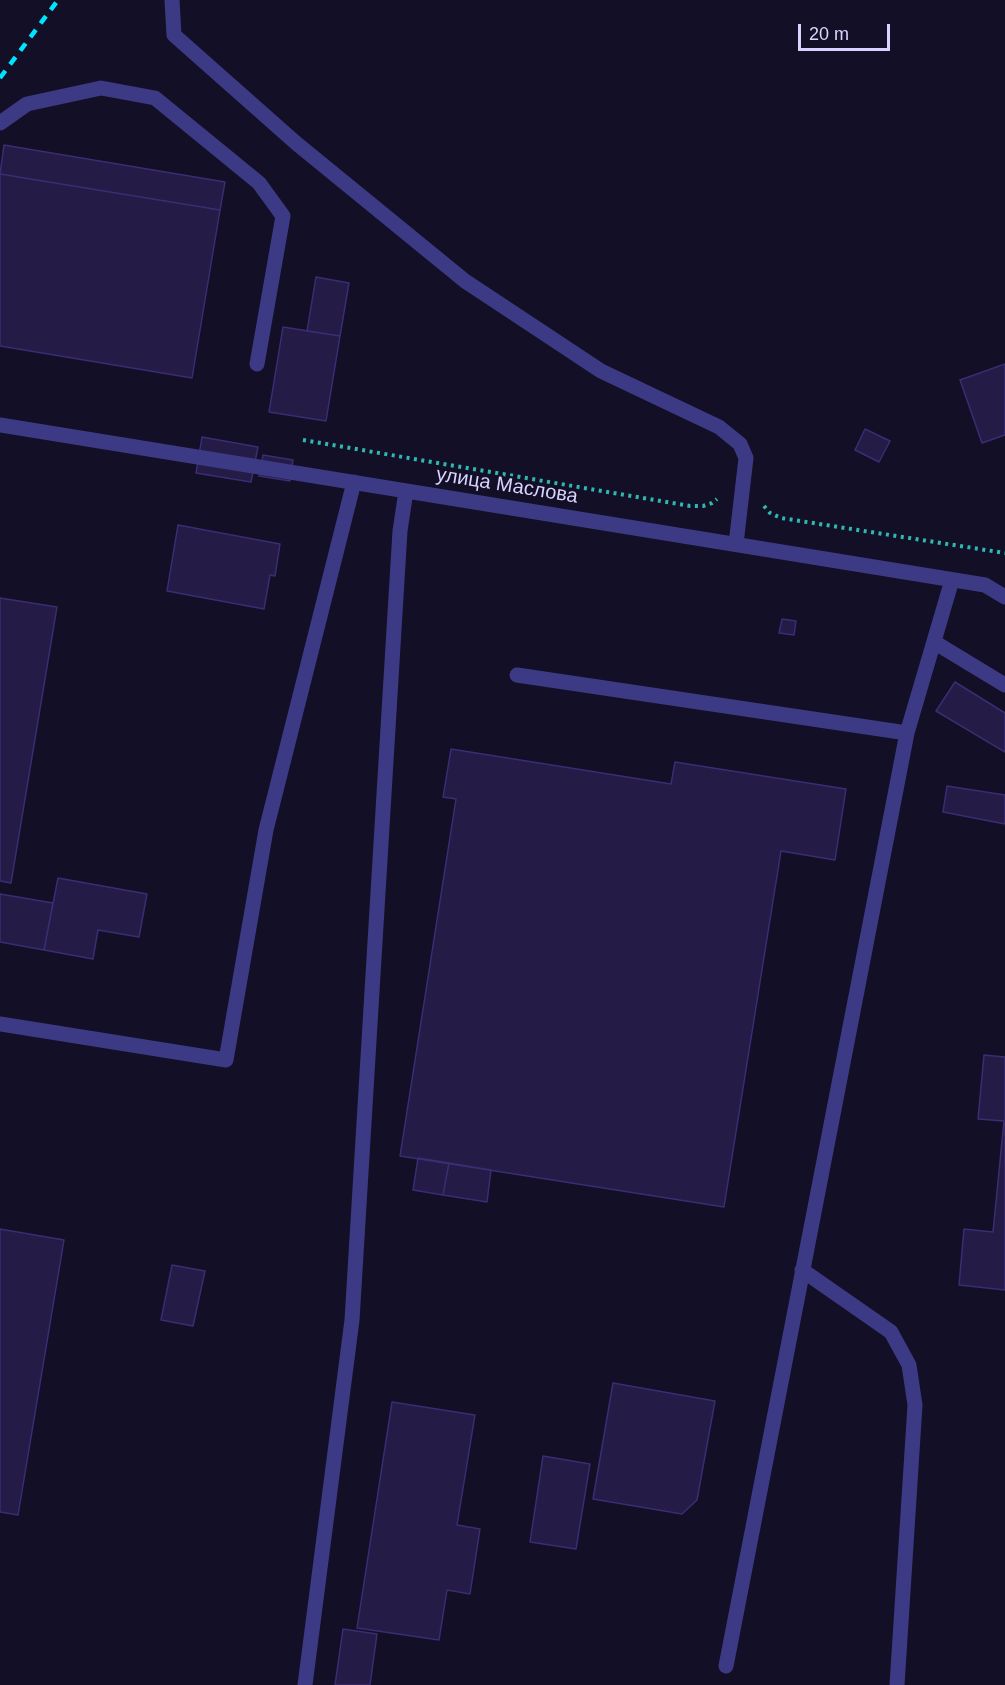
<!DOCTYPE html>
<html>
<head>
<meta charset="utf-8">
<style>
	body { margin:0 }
	#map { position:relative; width:1005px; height:1685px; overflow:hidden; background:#130f26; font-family:Helvetica,sans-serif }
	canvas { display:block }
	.scale { position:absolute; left:798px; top:24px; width:92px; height:27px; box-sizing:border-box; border:3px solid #d9d4ff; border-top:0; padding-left:8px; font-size:18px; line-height:21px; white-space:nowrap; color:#d9d4ff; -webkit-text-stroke:4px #130f26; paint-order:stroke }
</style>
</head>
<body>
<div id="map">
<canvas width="1005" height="1685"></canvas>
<div class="scale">20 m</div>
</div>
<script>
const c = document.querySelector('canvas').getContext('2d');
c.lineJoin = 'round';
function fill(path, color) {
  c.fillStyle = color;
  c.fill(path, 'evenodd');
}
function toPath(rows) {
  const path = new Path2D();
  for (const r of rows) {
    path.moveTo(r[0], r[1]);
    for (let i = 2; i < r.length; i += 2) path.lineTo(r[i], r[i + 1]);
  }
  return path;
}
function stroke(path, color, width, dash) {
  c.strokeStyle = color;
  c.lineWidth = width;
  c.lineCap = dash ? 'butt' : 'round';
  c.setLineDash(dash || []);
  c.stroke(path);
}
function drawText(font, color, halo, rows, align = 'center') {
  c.font = font + ' Helvetica,sans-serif';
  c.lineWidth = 4.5;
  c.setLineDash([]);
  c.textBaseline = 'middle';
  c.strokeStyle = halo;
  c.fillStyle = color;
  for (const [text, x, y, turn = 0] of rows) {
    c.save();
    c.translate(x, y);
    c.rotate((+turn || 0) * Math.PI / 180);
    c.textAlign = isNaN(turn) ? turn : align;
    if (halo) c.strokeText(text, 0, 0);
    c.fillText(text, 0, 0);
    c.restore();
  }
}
const building = toPath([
	[4,145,225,182,220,210,0,174,4,145],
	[0,174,220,210,192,378,0,346,0,174],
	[316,277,349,283,340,336,307,331,316,277],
	[283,327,340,336,326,421,269,412,283,327],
	[1005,364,1005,435,982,443,960,380,1005,364],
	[865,429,890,441,879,462,855,450,865,429],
	[202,437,258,447,251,482,196,473,202,437],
	[263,455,293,460,290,481,259,476,263,455],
	[178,525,280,544,275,576,270,575,264,609,167,591,178,525],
	[0,598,57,607,11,883,0,881,0,598],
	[782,619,796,621,794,635,779,633,782,619],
	[955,682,1005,713,1005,752,936,711,955,682],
	[451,749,671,784,675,762,846,789,835,860,781,851,724,1207,400,1156,456,799,443,797,451,749],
	[947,786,1005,795,1005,824,943,812,947,786],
	[58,878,147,894,139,937,98,930,93,959,44,950,58,878],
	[0,894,53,903,44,950,0,942,0,894],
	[984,1055,1005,1057,1005,1290,959,1285,964,1229,993,1232,1004,1121,978,1119,984,1055],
	[418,1158,449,1163,443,1195,413,1190,418,1158],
	[449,1163,491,1170,487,1202,443,1195,449,1163],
	[0,1229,64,1240,18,1515,0,1512,0,1229],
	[172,1265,205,1271,193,1326,161,1320,172,1265],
	[613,1383,715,1401,697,1500,682,1514,593,1499,613,1383],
	[392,1402,475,1415,457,1525,480,1529,470,1594,447,1590,439,1640,357,1628,392,1402],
	[543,1456,590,1464,576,1549,530,1542,543,1456],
	[343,1629,377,1634,370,1685,335,1685,343,1629]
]);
const path = toPath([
	[303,440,690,506,703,506,712,503,717,499],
	[764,506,770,513,781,518,1005,553]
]);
const lane = toPath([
	[172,0,174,35,296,143,465,281,601,371,719,427,740,444,746,458,736,544],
	[0,123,27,104,101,88,155,98,259,183,283,216,257,364],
	[0,425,985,585,1005,597],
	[934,642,1005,685],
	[517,675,907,733],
	[0,1024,226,1060,266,830,354,482],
	[802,1270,891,1332,909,1365,915,1405,897,1685],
	[726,1666,907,733,952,580],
	[305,1685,352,1320,400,531,406,491]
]);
const rail = toPath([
	[0,78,58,0]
]);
const streetNames = [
	["улица Маслова",507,486,9]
];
fill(building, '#241b47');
stroke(building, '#3b2d73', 1.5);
stroke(path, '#2fb8b0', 4, [3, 4.5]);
stroke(lane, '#3d3a85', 15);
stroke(rail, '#00e5ff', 4.5, [9, 8]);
drawText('20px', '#d9d4ff', '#130f26', streetNames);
</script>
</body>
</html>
